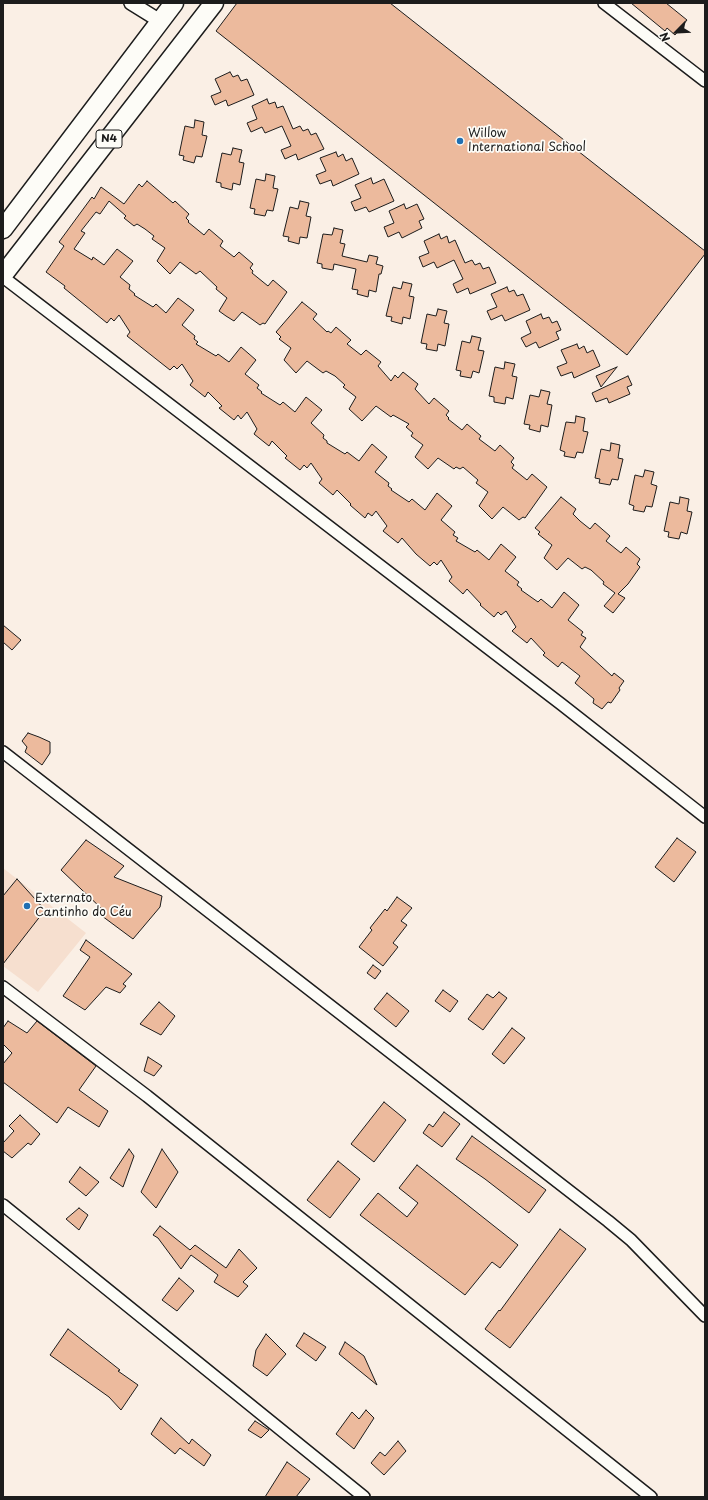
<!DOCTYPE html>
<html>
<head>
<meta charset="utf-8">
<style>
	body { margin:0 }
	#map { position:relative; width:708px; height:1500px; overflow:hidden; background:#faefe5; font-family:"Playpen Sans",sans-serif }
	canvas { display:block }
	.frame { position:absolute; inset:0; border:4px solid #1c1c1c; pointer-events:none }
	.north { position:absolute; left:656px; top:12px; width:40px; height:40px; -webkit-text-stroke:3px #fdfcf7; paint-order:stroke; rotate:246deg; font-size:11px; font-weight:700; line-height:16px; text-align:center; color:#1c1c1c }
	.north::after { content:''; display:block; margin:auto; width:14px; height:18px; background:#1c1c1c; clip-path:polygon(50% 0,100% 100%,50% 72%,0 100%) }
</style>
</head>
<body>
<div id="map">
<canvas width="708" height="1500"></canvas>
<div class="frame"></div>
<div class="north">N</div>
</div>
<script>
const c = document.querySelector('canvas').getContext('2d');
c.lineJoin = 'round';
function fill(path, color) {
  c.fillStyle = color;
  c.fill(path, 'evenodd');
}
function toPath(rows) {
  const path = new Path2D();
  for (const r of rows) {
    path.moveTo(r[0], r[1]);
    for (let i = 2; i < r.length; i += 2) path.lineTo(r[i], r[i + 1]);
  }
  return path;
}
function stroke(path, color, width, dash) {
  c.strokeStyle = color;
  c.lineWidth = width;
  c.lineCap = dash ? 'butt' : 'round';
  c.setLineDash(dash || []);
  c.stroke(path);
}
function drawText(font, color, halo, rows, align = 'center') {
  c.font = font + ' "Playpen Sans",sans-serif';
  c.lineWidth = 3.5;
  c.setLineDash([]);
  c.textBaseline = 'middle';
  c.strokeStyle = halo;
  c.fillStyle = color;
  for (const [text, x, y, turn = 0] of rows) {
    c.save();
    c.translate(x, y);
    c.rotate((+turn || 0) * Math.PI / 180);
    c.textAlign = isNaN(turn) ? turn : align;
    if (halo) c.strokeText(text, 0, 0);
    c.fillText(text, 0, 0);
    c.restore();
  }
}
const built = toPath([
	[3,868,86,933,38,992,3,966]
]);
const building = toPath([
	[237,3,390,3,705,251,705,254,627,355,216,31,237,3],
	[631,3,666,3,687,20,675,35,667,28,665,31,631,3],
	[230,72,233,77,238,75,241,81,247,79,254,95,228,106,226,100,215,105,211,96,221,92,215,79,230,72],
	[267,99,269,104,275,102,277,108,283,106,293,129,300,126,303,131,308,129,311,135,316,133,324,149,298,160,296,154,285,159,281,150,291,146,282,126,265,133,262,127,251,132,247,123,257,119,252,106,267,99],
	[195,120,204,122,202,135,207,136,202,157,196,156,194,163,183,160,184,156,179,155,185,126,194,128,195,120],
	[233,148,242,150,239,162,244,163,240,185,233,183,232,190,221,187,221,183,216,182,222,153,231,155,233,148],
	[336,152,338,157,343,154,346,161,352,158,359,174,333,186,331,180,320,184,316,175,326,171,320,158,336,152],
	[266,174,275,176,273,188,278,189,273,211,267,210,265,216,254,214,255,209,250,208,256,179,265,181,266,174],
	[371,178,373,184,384,179,394,201,369,212,366,207,355,211,351,202,361,198,355,185,371,178],
	[147,181,173,203,175,201,189,214,186,218,189,221,188,222,204,235,209,229,223,241,220,246,234,257,239,252,253,264,250,268,253,271,252,273,268,286,273,280,287,292,265,324,263,323,260,325,242,312,234,321,226,316,219,311,227,298,216,289,217,287,200,271,196,274,180,262,170,274,157,261,165,248,152,239,154,236,145,229,137,224,134,226,124,218,126,216,109,201,100,214,96,212,81,231,85,233,74,249,92,260,93,257,104,265,117,249,133,261,120,277,130,285,129,289,135,294,134,295,153,307,156,304,166,313,178,298,194,310,182,325,195,336,194,339,198,342,196,344,216,356,218,354,229,362,241,347,256,360,245,374,259,385,257,388,262,392,261,393,280,405,283,402,295,412,306,397,322,410,311,423,324,435,323,438,327,441,327,443,345,454,347,452,359,461,372,444,387,457,375,472,389,483,388,486,392,489,391,490,409,502,412,499,425,510,437,493,452,506,441,520,455,532,453,535,458,538,456,541,475,552,477,550,489,560,501,544,516,557,505,571,519,582,517,585,522,589,521,590,538,602,541,599,552,608,564,592,579,605,568,620,583,632,581,635,586,638,580,647,612,676,614,673,624,681,619,688,620,690,611,703,608,702,602,709,593,703,594,699,575,683,580,676,562,662,558,667,543,655,545,653,531,638,527,643,512,631,516,627,506,611,501,615,498,612,494,617,480,605,481,604,467,589,463,594,449,581,452,577,441,560,437,565,434,562,430,566,416,554,402,538,398,543,383,531,387,526,376,511,372,516,368,513,365,518,350,505,351,504,337,490,333,495,319,483,322,479,311,463,307,468,304,465,300,470,285,458,287,456,272,441,269,446,254,434,257,429,247,412,241,419,238,415,234,420,219,408,222,406,208,392,205,397,190,385,193,381,182,364,177,369,174,366,170,370,127,336,130,332,119,315,114,321,111,318,107,323,64,288,65,286,46,272,64,246,59,242,92,197,94,199,101,187,124,204,139,184,142,187,147,181],
	[300,201,309,203,306,216,311,217,307,238,300,237,299,244,288,241,289,237,283,236,290,207,298,209,300,201],
	[404,204,406,209,417,204,424,219,419,221,422,228,402,238,399,232,388,237,384,227,394,223,389,211,404,204],
	[334,228,343,230,340,243,345,244,342,256,367,262,369,255,378,257,376,264,383,266,381,274,379,274,376,292,369,290,368,297,357,294,358,290,352,289,356,269,334,264,333,270,322,268,322,264,317,263,323,234,332,235,334,228],
	[439,234,441,239,447,236,449,243,455,240,465,263,472,260,475,265,480,263,483,269,489,267,496,283,470,294,468,288,457,293,453,284,463,279,454,260,437,268,434,262,423,267,419,257,429,253,424,241,439,234],
	[403,282,412,284,409,296,414,297,410,319,403,317,402,324,391,321,392,317,386,316,393,287,401,289,403,282],
	[507,287,509,292,514,290,517,296,523,294,530,310,505,321,502,315,491,320,487,311,497,307,491,294,507,287],
	[302,302,317,314,313,319,327,332,328,331,331,333,336,327,351,340,347,344,361,355,366,350,381,362,378,366,391,381,395,375,398,378,403,372,418,384,415,389,429,404,434,398,449,411,446,415,449,418,448,419,462,430,467,424,481,436,479,439,495,451,500,445,514,458,511,462,514,465,512,468,527,480,532,474,547,487,525,518,523,517,519,520,503,507,492,519,479,506,488,492,476,483,478,480,463,467,460,469,456,467,454,469,438,458,428,469,415,457,423,445,411,436,413,433,406,427,409,424,393,415,391,417,376,406,362,421,349,409,356,397,343,387,345,385,335,376,326,371,323,373,307,361,296,373,284,360,291,348,279,339,281,337,276,332,302,302],
	[438,309,447,311,444,323,449,324,445,346,438,344,437,351,426,349,427,344,421,343,427,314,436,316,438,309],
	[541,314,543,319,549,317,552,323,557,321,561,330,556,332,559,339,539,348,536,342,526,347,521,338,531,333,526,321,541,314],
	[472,336,481,338,478,350,484,351,479,373,473,371,471,378,460,376,461,371,456,370,462,341,470,343,472,336],
	[577,344,579,349,584,346,587,353,593,350,600,366,574,378,572,372,561,376,557,367,567,363,561,350,577,344],
	[505,362,515,364,512,376,517,377,513,399,506,397,505,404,494,402,494,397,489,396,495,367,504,369,505,362],
	[617,367,601,387,596,376,617,367],
	[628,376,632,385,627,387,630,394,609,403,607,398,596,402,592,393,628,376],
	[541,390,550,392,547,404,552,405,548,427,541,425,540,432,529,429,530,425,524,424,530,395,539,397,541,390],
	[576,416,585,418,583,431,588,432,583,453,577,452,575,458,564,456,565,452,560,450,566,422,575,423,576,416],
	[611,443,620,445,618,458,623,459,618,480,612,479,610,485,599,483,600,479,595,478,601,449,610,451,611,443],
	[645,470,654,472,651,484,657,486,652,507,646,506,644,512,633,510,634,506,629,504,635,475,643,477,645,470],
	[561,497,576,509,573,514,580,521,590,529,595,523,610,536,606,541,621,553,626,547,640,559,637,564,640,567,628,584,618,594,625,598,613,613,604,606,615,593,603,584,604,582,591,570,585,567,582,569,568,558,557,570,544,558,552,545,538,534,540,532,535,528,561,497],
	[680,497,689,499,687,511,692,512,687,534,681,532,679,539,668,537,669,532,664,531,670,502,679,504,680,497],
	[3,625,21,640,12,650,3,642,3,625],
	[28,733,39,737,50,742,50,753,42,765,25,752,27,747,22,741,28,733],
	[677,838,696,852,674,882,655,867,677,838],
	[86,840,124,866,114,877,162,896,160,907,133,939,98,913,102,909,61,870,86,840],
	[17,879,45,910,3,964,3,896,17,879],
	[397,897,412,908,401,921,407,925,393,943,398,947,383,966,359,947,372,930,370,928,385,909,387,911,397,897],
	[86,940,132,974,123,984,126,986,120,993,106,987,85,1010,63,996,90,957,80,950,86,940],
	[373,965,381,971,375,979,367,973,373,965],
	[443,990,458,1001,450,1012,435,1001,443,990],
	[499,992,507,998,483,1030,468,1019,487,994,493,998,499,992],
	[387,993,409,1011,396,1027,374,1009,387,993],
	[159,1002,175,1016,161,1035,140,1024,159,1002],
	[8,1021,27,1033,37,1021,96,1066,79,1090,108,1111,99,1127,68,1107,57,1123,3,1082,3,1064,12,1053,3,1044,3,1028,8,1021],
	[512,1028,525,1038,504,1064,492,1054,512,1028],
	[148,1057,162,1066,154,1076,144,1071,148,1057],
	[384,1102,406,1120,374,1162,351,1144,384,1102],
	[444,1112,460,1124,442,1147,423,1133,429,1124,433,1127,444,1112],
	[20,1115,40,1134,31,1145,28,1143,12,1158,3,1151,3,1143,14,1131,9,1126,20,1115],
	[472,1136,546,1190,529,1213,485,1179,456,1159,472,1136],
	[129,1149,134,1156,123,1187,110,1178,129,1149],
	[162,1149,178,1172,156,1208,141,1192,162,1149],
	[338,1161,360,1179,330,1218,307,1200,338,1161],
	[417,1165,518,1245,500,1268,492,1262,465,1295,360,1215,378,1193,407,1217,418,1203,399,1188,417,1165],
	[80,1167,99,1182,86,1196,69,1182,80,1167],
	[79,1208,88,1215,79,1230,66,1219,79,1208],
	[160,1226,190,1250,195,1245,226,1268,239,1249,257,1268,243,1282,248,1286,238,1297,214,1282,218,1275,191,1255,181,1269,158,1238,153,1235,160,1226],
	[560,1229,586,1249,510,1348,485,1329,499,1310,500,1311,560,1229],
	[179,1278,194,1291,177,1311,162,1300,179,1278],
	[68,1329,120,1370,118,1371,138,1385,121,1410,109,1397,50,1355,68,1329],
	[304,1333,326,1347,316,1361,296,1346,304,1333],
	[266,1334,286,1354,267,1376,253,1366,256,1350,266,1334],
	[345,1342,364,1356,377,1385,339,1354,345,1342],
	[366,1410,374,1418,354,1449,336,1434,352,1412,359,1419,366,1410],
	[161,1418,189,1444,192,1439,211,1455,204,1466,180,1448,175,1454,151,1434,161,1418],
	[255,1421,269,1430,261,1438,248,1430,255,1421],
	[398,1441,406,1451,384,1475,371,1463,380,1452,385,1456,398,1441],
	[287,1462,310,1479,296,1497,265,1497,287,1462]
]);
const minor = toPath([
	[604,3,705,81],
	[3,277,561,704,705,817],
	[3,752,608,1221,631,1240,705,1316],
	[3,987,147,1096,651,1497],
	[3,1205,364,1497]
]);
const tertiary = toPath([
	[131,3,160,21]
]);
const trunk = toPath([
	[3,229,174,3],
	[3,275,214,3]
]);
const markers = [
	[460,141,4,"#1f6fb2"],
	[27,906,4,"#1f6fb2"]
];
const shields = [
	[109,139,26]
];
const shieldNames = [
	["N4",109,139]
];
const poiNames = [
	["Willow",468,134],
	["International School",468,148],
	["Externato",35,899],
	["Cantinho do Céu",35,913]
];
fill(built, '#f6dfcf');
fill(building, '#ecba9d');
stroke(building, '#1c1c1c', 1);
stroke(minor, '#1c1c1c', 14);
stroke(tertiary, '#1c1c1c', 16);
stroke(trunk, '#1c1c1c', 21);
stroke(minor, '#fdfcf7', 11);
stroke(tertiary, '#fdfcf7', 13);
stroke(trunk, '#fdfcf7', 18);
for (const [x, y, r, color] of markers) {
  const dot = new Path2D();
  dot.arc(x, y, r, 0, 2 * Math.PI);
  c.fillStyle = color;
  c.fill(dot);
  stroke(dot, '#fdfcf7', 1.5);
}
for (const [x, y, w] of shields) {
  const box = new Path2D();
  box.roundRect(x - w / 2, y - 9, w, 18, 3);
  c.fillStyle = '#fdfcf7';
  c.fill(box);
  stroke(box, '#1c1c1c', 1);
}
drawText('bold 11px', '#1c1c1c', null, shieldNames);
drawText('12px', '#1c1c1c', '#fdfcf7', poiNames, 'left');
</script>
</body>
</html>
